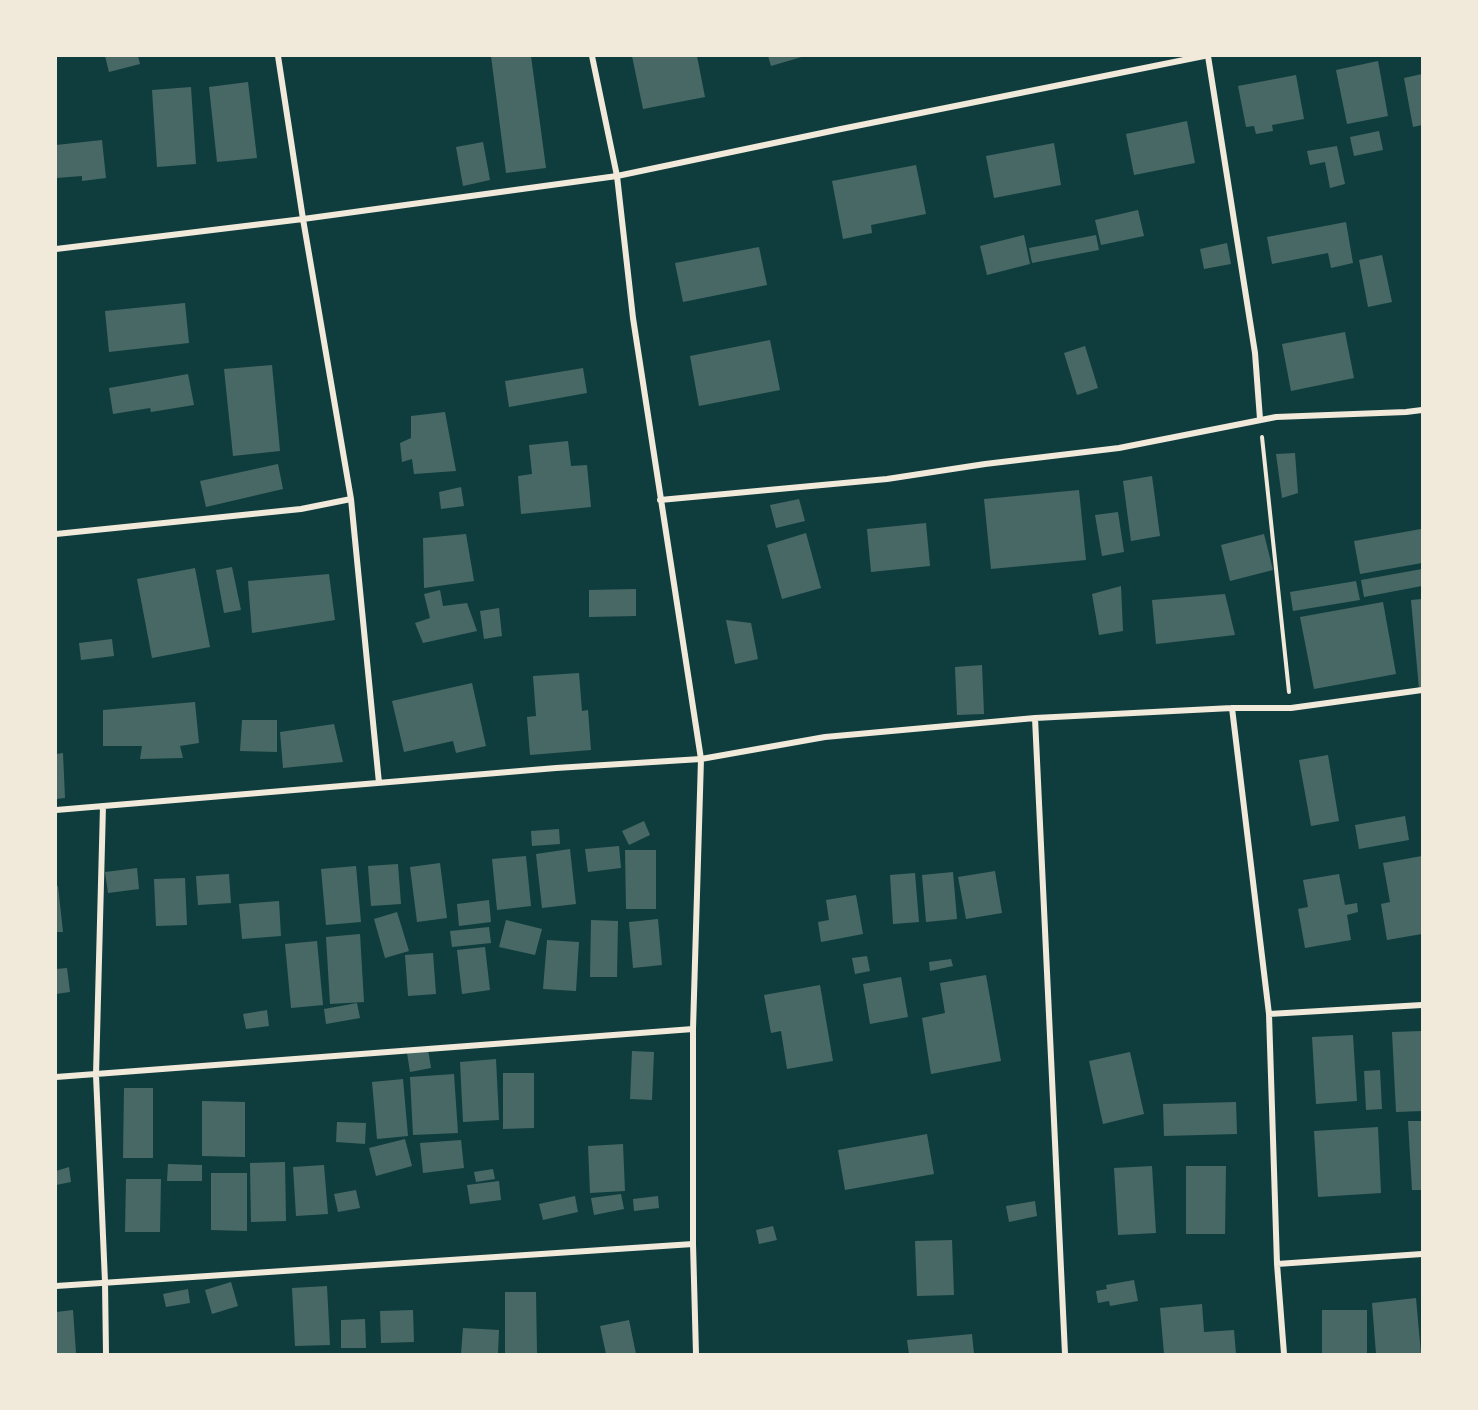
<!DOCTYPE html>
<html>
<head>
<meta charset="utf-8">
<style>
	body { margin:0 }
	#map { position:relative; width:1478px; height:1410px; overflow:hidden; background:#0f3d3e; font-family:Ubuntu,sans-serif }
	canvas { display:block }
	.frame { position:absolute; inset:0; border:57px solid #f1e9da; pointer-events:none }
</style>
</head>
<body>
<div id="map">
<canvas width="1478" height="1410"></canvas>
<div class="frame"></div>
</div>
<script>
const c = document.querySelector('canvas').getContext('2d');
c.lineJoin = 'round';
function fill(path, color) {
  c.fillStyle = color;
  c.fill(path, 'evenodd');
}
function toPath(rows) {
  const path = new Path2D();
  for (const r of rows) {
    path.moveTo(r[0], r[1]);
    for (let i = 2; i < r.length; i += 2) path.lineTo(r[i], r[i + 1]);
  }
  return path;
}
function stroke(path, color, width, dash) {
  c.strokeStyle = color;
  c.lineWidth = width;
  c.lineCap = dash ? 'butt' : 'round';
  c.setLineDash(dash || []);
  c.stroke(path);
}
const building = toPath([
	[105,56,138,56,140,64,109,72],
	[491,56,531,56,546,168,506,173],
	[632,56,697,56,705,97,643,109],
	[768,56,805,56,771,66],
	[1378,61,1388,116,1347,124,1336,70],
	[1422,74,1422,125,1413,127,1404,78],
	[1296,75,1304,119,1272,125,1273,131,1256,134,1254,126,1246,127,1238,86],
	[248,82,257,158,217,162,209,87],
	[191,87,196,164,157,167,152,90],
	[1187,121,1195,163,1134,175,1126,134],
	[1379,131,1383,150,1354,156,1350,137],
	[102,140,106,178,82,181,82,176,56,178,56,145],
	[483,142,490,180,463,186,456,147],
	[1054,143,1061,185,994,198,986,156],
	[1337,146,1345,184,1330,188,1325,162,1310,165,1307,151],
	[916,165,926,214,871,225,872,233,843,239,832,181],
	[1138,210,1144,236,1101,245,1095,220],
	[1346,222,1353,263,1331,268,1328,253,1272,264,1267,237],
	[1024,235,1030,264,987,275,980,246],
	[1096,235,1099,250,1032,263,1029,248],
	[1227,243,1231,264,1204,269,1200,249],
	[759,247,767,285,683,302,675,263],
	[1382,255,1392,302,1368,307,1359,260],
	[185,303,189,343,109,352,105,311],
	[1345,332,1354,378,1291,391,1282,344],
	[770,340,780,390,699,406,690,356],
	[1085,346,1098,388,1077,395,1064,353],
	[272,365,280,451,233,456,224,369],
	[583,368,587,393,509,407,505,381],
	[188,374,194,405,151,412,150,408,113,414,109,388],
	[445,412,456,471,414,474,412,459,402,462,400,443,411,438,411,416],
	[568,441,571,466,587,465,591,507,521,514,518,476,532,474,529,445],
	[1295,453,1298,493,1282,498,1276,454],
	[278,464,283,489,206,507,200,481],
	[1152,476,1160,536,1131,541,1123,481],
	[461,487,464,506,441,509,439,492],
	[1079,490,1086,560,991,569,984,499],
	[799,499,805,521,776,528,770,505],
	[1118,512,1124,552,1102,556,1095,515],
	[926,523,930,566,871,572,867,529],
	[1421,529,1422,563,1360,574,1354,541],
	[806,533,821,588,782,599,767,545],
	[466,534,474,581,424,588,423,538],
	[1264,534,1273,570,1230,581,1221,545],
	[232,567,241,610,224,613,216,570],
	[195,568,210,647,152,658,137,579],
	[1422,569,1422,586,1364,597,1361,580],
	[329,574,335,620,252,633,248,581],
	[1356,581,1360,600,1293,611,1290,592],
	[1121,586,1123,631,1099,635,1092,594],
	[636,589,636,616,589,617,589,590],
	[440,590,443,606,467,603,477,631,423,643,415,623,430,618,424,594],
	[1225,594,1235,635,1156,644,1152,600],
	[1422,599,1422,689,1419,689,1411,600],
	[1383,602,1396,674,1314,689,1300,617],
	[499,608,502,636,484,639,480,611],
	[726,620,751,623,758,659,735,664],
	[112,639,114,656,81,660,79,643],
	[982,665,984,714,957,715,955,667],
	[579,673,582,711,588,710,591,750,530,755,527,717,536,716,533,676],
	[472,683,486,746,456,753,453,741,404,752,392,701],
	[195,702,199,743,180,746,183,758,140,759,142,746,103,746,103,710],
	[242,720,277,720,277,752,240,751],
	[334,724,343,762,283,768,280,732],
	[63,753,65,798,56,799,56,754],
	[1328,755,1339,821,1311,826,1299,760],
	[1405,816,1409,840,1359,849,1355,825],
	[644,821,650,835,629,845,622,831],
	[559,829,560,844,532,846,531,831],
	[619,846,621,868,588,872,585,849],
	[570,849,576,904,542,908,536,854],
	[625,850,656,850,656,909,626,909],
	[526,856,531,906,497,910,492,859],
	[1422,856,1422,934,1387,940,1381,904,1390,902,1383,863],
	[440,863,447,918,417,922,410,867],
	[398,864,401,904,371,906,368,866],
	[356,866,361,922,326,925,321,869],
	[137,868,139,889,108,893,105,872],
	[995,871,1002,913,966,919,958,877],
	[953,872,957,919,926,922,922,875],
	[915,873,919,922,893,924,890,875],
	[229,874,231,903,198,905,196,876],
	[1339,874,1345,905,1357,903,1358,912,1347,915,1351,940,1305,948,1298,909,1308,907,1303,880],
	[185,878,187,925,156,926,154,879],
	[56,886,58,886,63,932,56,932],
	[856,895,863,934,821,942,818,922,829,920,826,900],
	[489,900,491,922,459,926,457,904],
	[279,901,281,936,242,939,239,904],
	[397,912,409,951,385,958,374,919],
	[658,919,662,965,633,968,629,922],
	[506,920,542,929,535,955,499,947],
	[591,920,618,921,617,977,590,977],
	[489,927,491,943,452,947,450,931],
	[360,934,364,1002,330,1004,326,937],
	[547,940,579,942,576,991,543,989],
	[317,941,323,1005,291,1008,285,944],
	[485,947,490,990,462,994,457,950],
	[433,953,436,994,408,996,405,955],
	[867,956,870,971,855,974,852,958],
	[951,959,953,966,930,971,929,962],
	[67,968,70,992,56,994,56,969],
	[986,975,1001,1061,931,1074,922,1018,945,1013,940,983],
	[901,977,908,1017,870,1024,863,984],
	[820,985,833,1061,787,1069,781,1031,771,1033,764,995],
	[357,1003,360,1018,326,1024,324,1009],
	[267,1010,269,1026,246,1029,243,1014],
	[1422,1031,1422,1111,1396,1112,1392,1032],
	[1353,1035,1357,1101,1316,1104,1312,1037],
	[428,1049,431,1068,410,1072,407,1053],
	[632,1051,654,1052,652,1100,630,1099],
	[1130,1052,1144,1114,1103,1124,1089,1061],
	[496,1059,499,1120,463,1122,460,1062],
	[1380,1070,1382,1109,1366,1110,1364,1071],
	[503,1073,534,1073,534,1128,503,1129],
	[454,1074,458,1133,413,1135,410,1077],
	[403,1079,408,1136,377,1139,372,1082],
	[124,1088,153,1088,153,1158,123,1158],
	[202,1101,245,1102,245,1157,202,1156],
	[1236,1102,1237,1134,1164,1136,1163,1104],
	[1408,1121,1422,1121,1422,1190,1412,1190],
	[337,1122,366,1123,365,1144,336,1142],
	[1378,1127,1381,1193,1318,1197,1314,1131],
	[927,1134,934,1174,845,1190,838,1150],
	[405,1139,412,1166,376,1176,369,1148],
	[461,1140,464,1168,423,1173,420,1143],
	[623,1144,625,1191,590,1193,588,1146],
	[285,1162,286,1221,251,1222,250,1163],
	[168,1164,202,1165,202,1181,167,1181],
	[324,1165,328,1214,296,1216,293,1167],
	[1152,1166,1156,1233,1118,1235,1114,1168],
	[1186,1166,1226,1166,1225,1234,1186,1234],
	[69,1167,71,1182,56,1185,56,1171],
	[493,1169,495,1179,476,1182,474,1172],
	[211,1173,247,1173,247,1231,211,1230],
	[126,1179,161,1179,160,1232,125,1232],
	[499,1181,501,1200,470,1204,467,1185],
	[356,1190,360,1208,338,1212,334,1194],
	[621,1194,624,1209,594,1215,591,1198],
	[575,1196,578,1212,543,1220,539,1204],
	[658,1196,659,1208,634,1211,633,1199],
	[1035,1201,1037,1216,1009,1222,1006,1206],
	[773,1226,777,1240,759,1244,756,1230],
	[952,1240,954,1295,917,1296,915,1241],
	[1134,1280,1138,1301,1110,1306,1109,1301,1098,1303,1096,1291,1107,1289,1106,1285],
	[231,1282,238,1306,212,1314,205,1290],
	[327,1286,330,1345,295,1346,292,1288],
	[188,1289,190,1303,166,1307,163,1294],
	[505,1292,536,1292,537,1353,505,1353],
	[1416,1298,1421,1354,1376,1354,1372,1303],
	[1202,1304,1204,1332,1234,1330,1236,1354,1164,1354,1160,1308],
	[73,1310,76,1353,56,1354,56,1312],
	[413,1310,414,1342,381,1343,380,1311],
	[1322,1310,1367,1310,1367,1354,1322,1354],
	[365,1319,366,1348,341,1348,341,1320],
	[629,1320,636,1354,606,1354,600,1326],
	[463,1328,499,1330,498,1354,461,1354],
	[972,1334,974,1354,909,1354,907,1340]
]);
const path = toPath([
	[1262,437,1289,692]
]);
const minor = toPath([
	[592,56,617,176,633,318,701,759,693,1029,693,1244,696,1354],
	[1208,56,1255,353,1260,419],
	[56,249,303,219,617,176,841,129,1204,56],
	[351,499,379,783],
	[660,500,887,479,985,464,1119,448,1276,417,1406,412,1422,410],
	[56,534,301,509,351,499,303,219,278,56],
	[1232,708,1269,1014,1277,1264,1284,1354],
	[1035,718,1065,1354],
	[103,806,96,1075,105,1282,106,1354],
	[56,810,556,768,701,759,825,737,1035,718,1232,708,1291,708,1422,690],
	[1269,1014,1422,1005],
	[56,1077,693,1029],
	[1277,1264,1422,1254],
	[56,1286,693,1244]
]);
fill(building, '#486865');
stroke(path, '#f1e9da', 4);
stroke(minor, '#f1e9da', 6);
</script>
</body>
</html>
